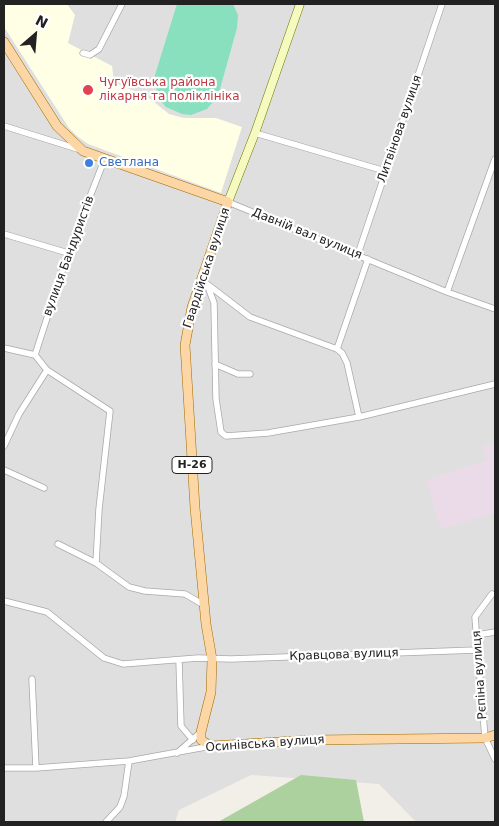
<!DOCTYPE html>
<html>
<head>
<meta charset="utf-8">
<style>
	body { margin:0 }
	#map { position:relative; width:499px; height:826px; overflow:hidden; background:#f2efe9; font-family:"DejaVu Sans",sans-serif }
	canvas { display:block }
	.frame { position:absolute; inset:0; border:5px solid #222; pointer-events:none }
	.north { position:absolute; left:10px; top:10px; width:50px; height:50px; -webkit-text-stroke:4px #fff; paint-order:stroke; rotate:27deg; font-size:14px; font-weight:700; line-height:20px; text-align:center; color:#222 }
	.north::after { content:''; display:block; margin:auto; width:18px; height:22px; background:#222; clip-path:polygon(50% 0,100% 100%,50% 72%,0 100%) }
</style>
</head>
<body>
<div id="map">
<canvas width="499" height="826"></canvas>
<div class="frame"></div>
<div class="north">N</div>
</div>
<script>
const c = document.querySelector('canvas').getContext('2d');
c.lineJoin = 'round';
function fill(path, color) {
  c.fillStyle = color;
  c.fill(path, 'evenodd');
}
function toPath(rows) {
  const path = new Path2D();
  for (const r of rows) {
    path.moveTo(r[0], r[1]);
    for (let i = 2; i < r.length; i += 2) path.lineTo(r[i], r[i + 1]);
  }
  return path;
}
function stroke(path, color, width, dash) {
  c.strokeStyle = color;
  c.lineWidth = width;
  c.lineCap = dash ? 'butt' : 'round';
  c.setLineDash(dash || []);
  c.stroke(path);
}
function drawText(font, color, halo, rows, align = 'center') {
  c.font = font + ' "DejaVu Sans",sans-serif';
  c.lineWidth = 4.5;
  c.setLineDash([]);
  c.textBaseline = 'middle';
  c.strokeStyle = halo;
  c.fillStyle = color;
  for (const [text, x, y, turn = 0] of rows) {
    c.save();
    c.translate(x, y);
    c.rotate((+turn || 0) * Math.PI / 180);
    c.textAlign = isNaN(turn) ? turn : align;
    if (halo) c.strokeText(text, 0, 0);
    c.fillText(text, 0, 0);
    c.restore();
  }
}
const residential = toPath([
	[4,4,495,4,495,822,416,822,379,784,251,775,179,810,175,822,4,822]
]);
const industrial = toPath([
	[495,443,495,513,441,529,426,480,487,460,483,447]
]);
const education = toPath([
	[4,4,67,4,75,15,68,43,112,66,114,82,149,98,169,114,184,118,216,118,242,127,221,193,88,144,77,136,69,128,4,27]
]);
const forest = toPath([
	[301,775,356,780,364,822,218,822]
]);
const pitch = toPath([
	[177,4,233,4,238,15,237,28,218,96,207,109,191,115,182,114,166,107,160,100,155,84,155,75]
]);
const street = toPath([
	[83,53,90,55,99,49,122,4],
	[4,126,81,150],
	[255,133,385,171],
	[228,202,447,292,495,309],
	[4,234,68,253],
	[358,254,442,4],
	[207,284,214,303,216,399,221,432,226,436,268,433,359,417,495,384],
	[207,284,250,317,337,349,342,353,347,363,359,417],
	[447,292,495,159],
	[4,348,35,355,47,370,110,411,99,509,96,563],
	[337,349,368,259],
	[35,355,68,253,105,158],
	[215,364,238,374,250,374],
	[4,446,19,414,47,370],
	[4,470,44,488],
	[58,544,96,563,129,587,145,591,185,594,204,605],
	[492,594,475,617,485,738,495,759],
	[4,601,47,612,104,658,123,664,198,658,231,659,476,650],
	[477,635,495,632],
	[179,660,181,726,193,740],
	[32,679,36,768],
	[177,753,201,732],
	[4,768,36,768,129,761,211,746],
	[106,822,120,807,124,796,129,761]
]);
const secondary = toPath([
	[228,202,255,133,300,4]
]);
const primary = toPath([
	[4,42,57,126,83,151,228,202,192,307,185,345,195,508,206,624,212,659,211,692,201,732,201,740,211,746,312,740,485,738,495,735]
]);
const markers = [
	[88,90,6,"#e0444e"],
	[89,163,5,"#3f7fe0"]
];
const shields = [
	[192,465,40]
];
const shieldNames = [
	["Н-26",192,465]
];
const healthNames = [
	["Чугуївська района",99,83],
	["лікарня та поліклініка",99,97]
];
const streetNames = [
	["Литвінова вулиця",400,129,-71],
	["Давній вал вулиця",307,234,22],
	["вулиця Бандуристів",69,256,-70],
	["Гвардійська вулиця",207,268,-72],
	["Кравцова вулиця",344,655,-2],
	["Рєпіна вулиця",480,675,-94],
	["Осинівська вулиця",265,744,-4]
];
const shopNames = [
	["Светлана",99,163]
];
fill(residential, '#e0dfdf');
fill(industrial, '#ebdbe8');
fill(education, '#ffffe5');
fill(forest, '#add19e');
fill(pitch, '#88e0be');
stroke(street, '#a9a9a9', 7);
stroke(secondary, '#707d05', 9);
stroke(primary, '#a06b00', 10);
stroke(street, '#fff', 5.5);
stroke(secondary, '#f7fabf', 8);
stroke(primary, '#fcd6a4', 9);
for (const [x, y, r, color] of markers) {
  const dot = new Path2D();
  dot.arc(x, y, r, 0, 2 * Math.PI);
  c.fillStyle = color;
  c.fill(dot);
  stroke(dot, '#fff', 2);
}
for (const [x, y, w] of shields) {
  const box = new Path2D();
  box.roundRect(x - w / 2, y - 8.5, w, 17, 4);
  c.fillStyle = '#fff';
  c.fill(box);
  stroke(box, '#222', 1);
}
drawText('bold 11px', '#222', null, shieldNames);
drawText('12px', '#be3a42', '#fff', healthNames, 'left');
drawText('12px', '#222', '#fff', streetNames);
drawText('12px', '#366cbe', '#fff', shopNames, 'left');
</script>
</body>
</html>
